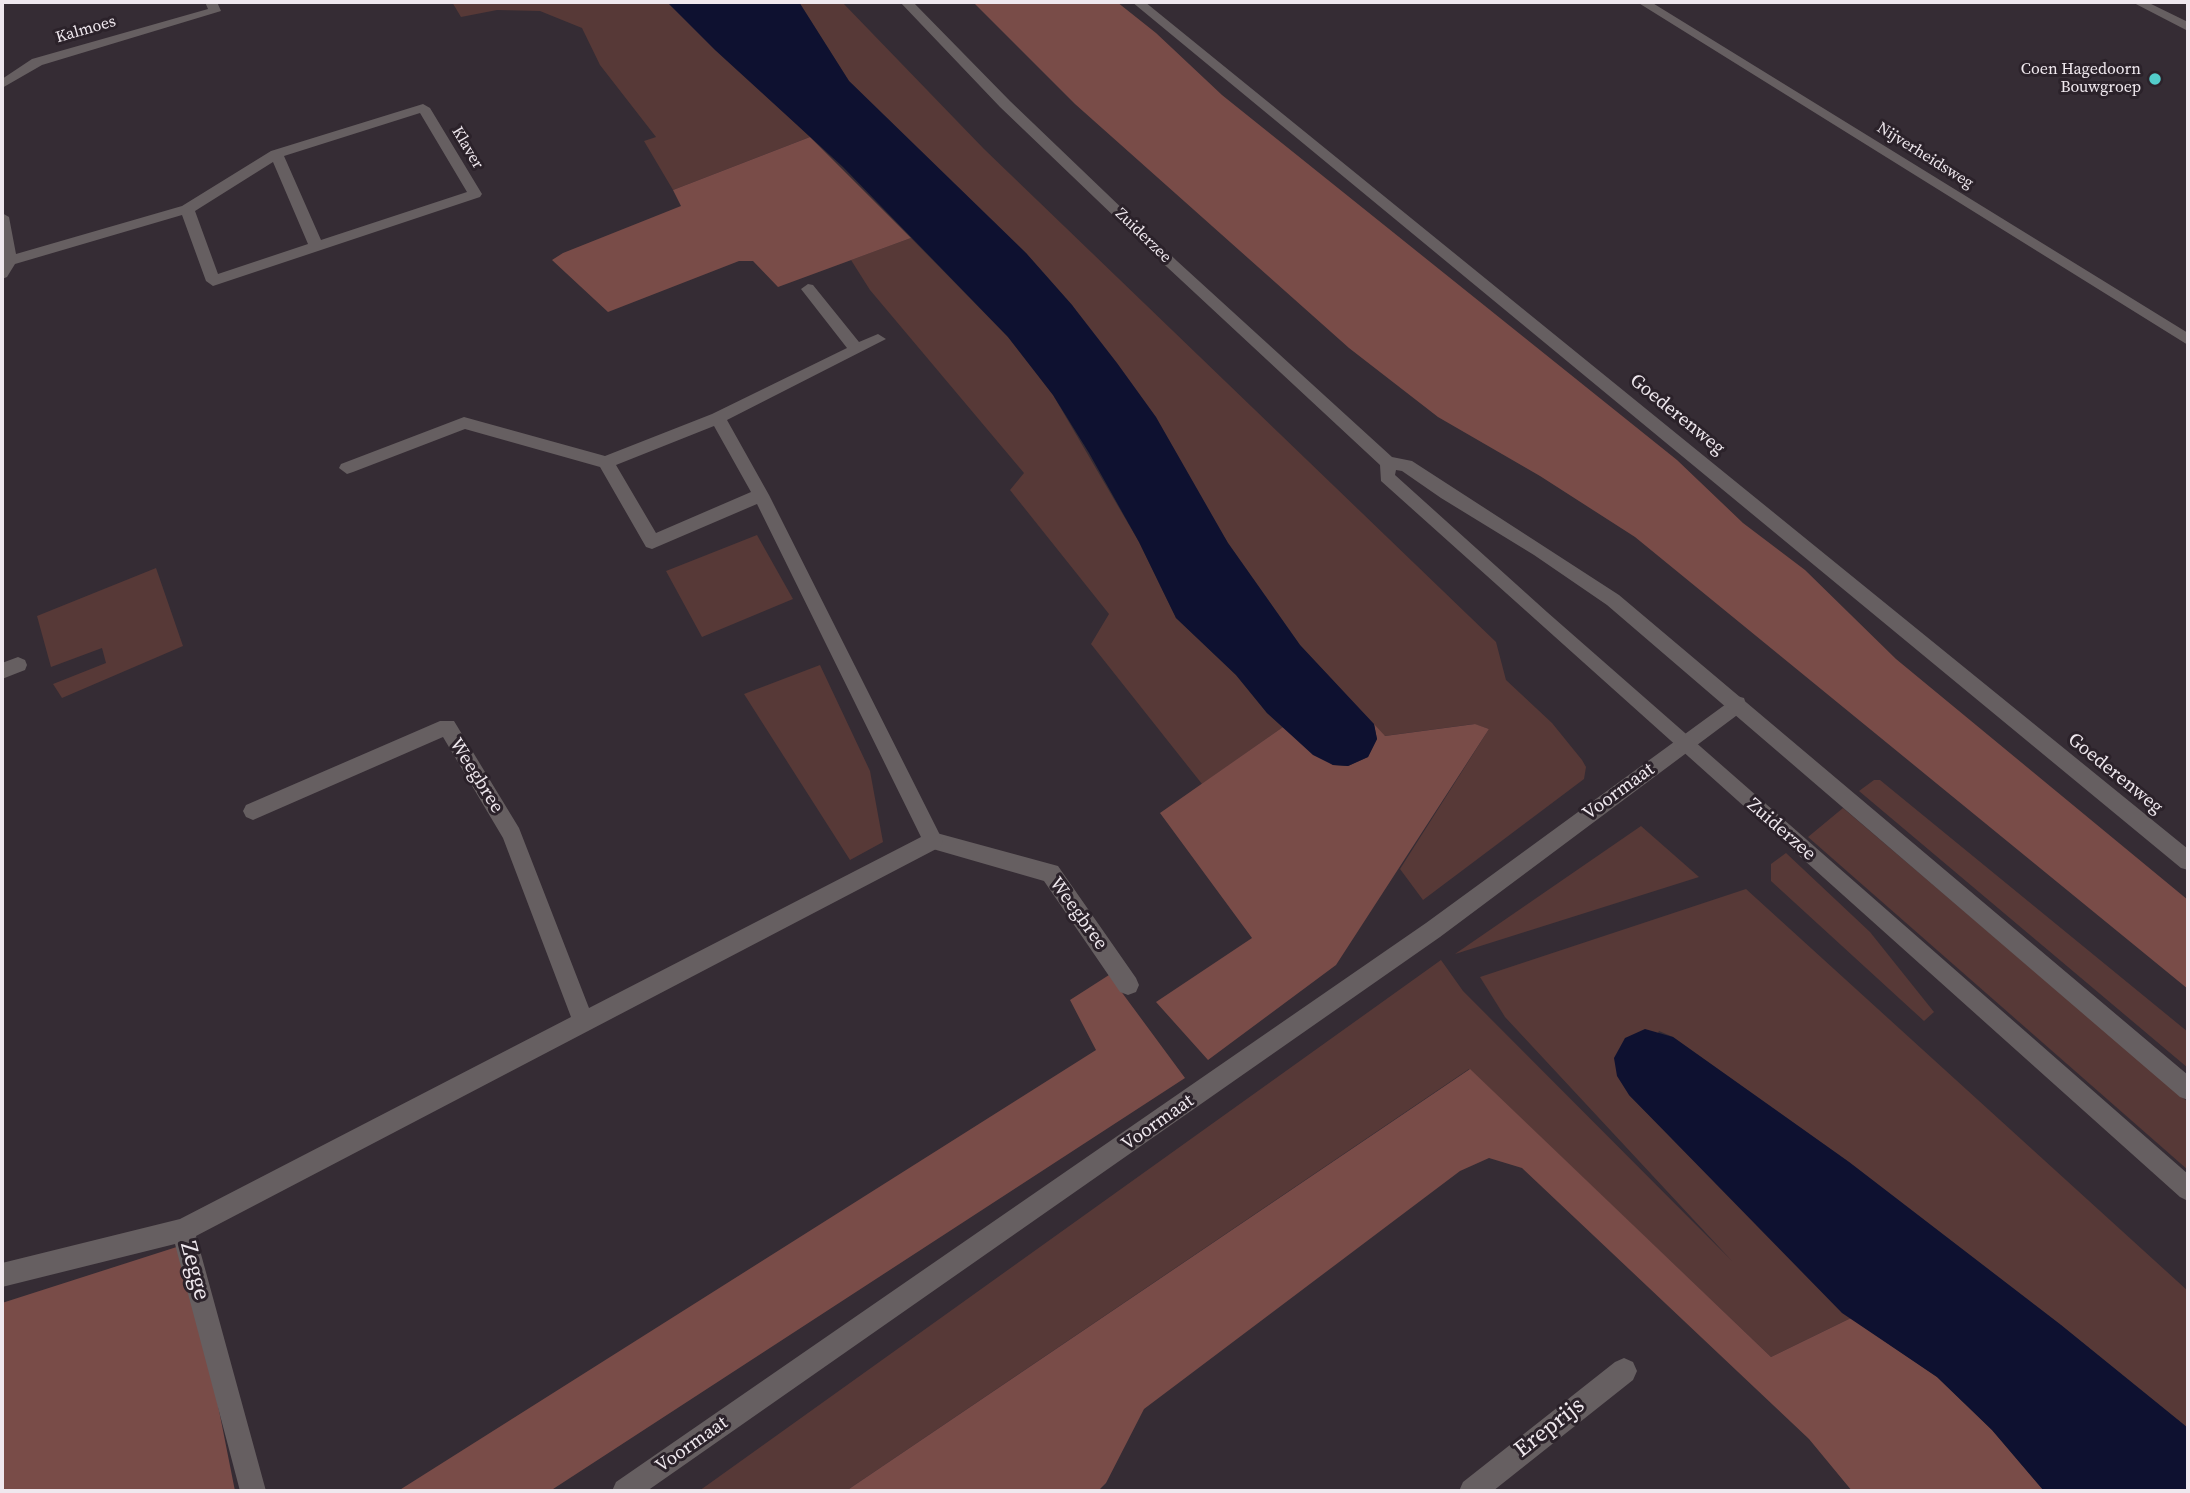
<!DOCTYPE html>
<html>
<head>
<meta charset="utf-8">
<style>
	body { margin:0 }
	#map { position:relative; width:2190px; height:1493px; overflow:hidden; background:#352c34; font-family:"Source Serif 4",serif }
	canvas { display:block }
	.frame { position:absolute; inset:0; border:4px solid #efe8ee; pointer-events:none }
</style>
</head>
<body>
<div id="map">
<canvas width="2190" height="1493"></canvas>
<div class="frame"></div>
</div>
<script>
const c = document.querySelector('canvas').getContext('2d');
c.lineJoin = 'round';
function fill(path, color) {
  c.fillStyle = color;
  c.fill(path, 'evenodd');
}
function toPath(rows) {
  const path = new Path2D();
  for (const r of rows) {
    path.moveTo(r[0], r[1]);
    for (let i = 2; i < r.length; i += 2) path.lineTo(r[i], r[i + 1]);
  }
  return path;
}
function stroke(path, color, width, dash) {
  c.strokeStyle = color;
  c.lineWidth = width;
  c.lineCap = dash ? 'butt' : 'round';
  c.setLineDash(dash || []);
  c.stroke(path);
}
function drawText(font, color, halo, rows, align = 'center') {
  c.font = font + ' "Source Serif 4",serif';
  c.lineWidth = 6;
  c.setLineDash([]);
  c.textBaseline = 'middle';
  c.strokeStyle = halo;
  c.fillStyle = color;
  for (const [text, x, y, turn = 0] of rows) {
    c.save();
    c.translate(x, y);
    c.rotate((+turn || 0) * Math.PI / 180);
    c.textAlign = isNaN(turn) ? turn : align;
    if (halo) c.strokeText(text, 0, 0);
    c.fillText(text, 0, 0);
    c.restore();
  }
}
const green = toPath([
	[452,2,667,2,810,137,673,190,644,141,656,137,600,65,582,28,540,11,497,10,461,17],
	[799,2,842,2,984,149,1496,642,1506,680,1552,723,1582,760,1586,767,1584,779,1423,900,1400,869,1489,729,1474,724,1384,736,1300,645,1228,543,1072,305,1026,253,849,81],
	[911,238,1008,337,1053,395,1139,542,1176,618,1236,675,1267,713,1283,727,1202,784,1091,644,1109,614,1010,490,1024,473,870,290,851,260],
	[757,535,793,599,702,637,666,571],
	[156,568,183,646,62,698,53,684,106,663,102,648,51,667,37,616],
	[820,665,870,771,883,842,850,860,744,694],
	[1874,780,1880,780,2188,1032,2188,1068,1859,791],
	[1843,808,2188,1102,2188,1170,1808,837],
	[1641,826,1699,877,1455,954],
	[1786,853,1870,932,1934,1012,1924,1021,1771,881,1771,864],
	[1746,889,2188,1291,2188,1428,2061,1325,1849,1162,1673,1037,1659,1031,1629,1095,1851,1318,1771,1357,1469,1069,846,1491,699,1491,1441,960,1463,991,1732,1261,1505,1017,1480,977]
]);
const forest = toPath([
	[973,2,1117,2,1156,33,1222,95,1677,460,1743,523,1805,570,1896,659,2188,900,2188,989,1635,537,1540,476,1438,417,1349,348,1075,104],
	[810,137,911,238,778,287,753,261,739,261,608,312,552,260,563,253,681,206,673,190],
	[1374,724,1385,736,1475,724,1489,729,1336,965,1208,1060,1156,1002,1252,938,1160,813,1283,727,1333,765,1348,766,1368,757,1377,739],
	[1109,975,1185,1078,550,1491,398,1491,1096,1050,1070,1000],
	[1470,1069,1771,1357,1851,1318,1937,1377,1992,1430,2044,1491,1852,1491,1809,1439,1522,1168,1489,1158,1460,1171,1144,1409,1106,1483,1098,1491,846,1491],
	[186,1244,235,1491,2,1491,2,1303]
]);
const water = toPath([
	[667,2,799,2,849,81,1026,253,1072,305,1117,363,1156,417,1228,543,1300,645,1374,724,1377,739,1368,757,1348,766,1333,765,1313,755,1267,713,1236,675,1176,618,1139,542,1089,453,1053,395,1008,337,843,167,715,50],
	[1645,1029,1673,1037,1849,1162,2061,1325,2188,1428,2188,1491,2044,1491,1992,1430,1937,1377,1842,1313,1629,1095,1617,1076,1614,1058,1625,1038]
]);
const service = toPath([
	[1132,2,1145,2,2188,849,2188,870,2181,868,1132,2],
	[933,832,1058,866,1136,978,1139,985,1136,992,1128,995,1120,992,1044,881,926,847,923,841,926,835,933,832]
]);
const minor = toPath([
	[205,2,217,2,221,11,42,65,2,88,2,79,32,59,208,9,205,2],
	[1637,2,1651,2,2188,333,2188,345,1637,2],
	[2132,2,2147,2,2188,22,2188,31,2132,2],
	[423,104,430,108,482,194,480,197,213,286,206,281,182,215,15,264,7,277,2,279,2,213,9,217,16,254,182,206,271,151,423,104],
	[420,113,467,192,321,240,284,156,420,113],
	[273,162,308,244,218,274,195,211,273,162],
	[808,284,813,285,859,342,878,334,886,339,727,420,769,495,940,835,943,841,940,847,196,1236,266,1491,240,1491,175,1244,2,1287,2,1263,180,1219,571,1017,503,838,443,737,253,820,246,817,243,811,246,805,440,721,454,721,519,828,589,1008,921,837,757,504,652,549,646,547,600,467,465,429,353,472,347,474,339,468,341,464,464,417,605,456,712,414,847,348,801,289,808,284],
	[714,426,751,492,656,533,616,465,714,426],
	[18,657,25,660,27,665,25,670,2,679,2,663,18,657],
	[1737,696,1744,698,1746,704,1744,710,1440,937,647,1491,612,1491,616,1482,1426,923,1737,696],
	[1624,1358,1633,1362,1637,1371,1633,1380,1493,1491,1459,1491,1463,1482,1615,1362,1624,1358]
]);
const tertiary = toPath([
	[900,2,913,2,1010,101,1177,261,1392,457,1412,461,1619,595,2188,1075,2188,1100,2180,1097,1607,605,1534,555,1441,498,1402,471,1396,470,1395,475,1547,612,2188,1174,2188,1201,2180,1197,1381,481,1380,465,1167,267,1000,107,900,2]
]);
const markers = [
	[2155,79,7,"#53cdcb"]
];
const farStreetnames = [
	["Kalmoes",86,30,-16],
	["Klaver",467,148,59],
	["Nijverheidsweg",1925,156,32],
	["Zuiderzee",1143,236,44]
];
const farPoinames = [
	["Coen Hagedoorn",2141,70],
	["Bouwgroep",2141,88]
];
const streetNames = [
	["Goederenweg",1677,415,39],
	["Goederenweg",2115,774,39],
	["Weegbree",476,776,58],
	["Voormaat",1619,792,-36],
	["Zuiderzee",1781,830,41],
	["Weegbree",1078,914,54],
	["Voormaat",1158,1123,-35],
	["Voormaat",692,1445,-35]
];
const nearStreetnames = [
	["Zegge",194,1271,75],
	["Ereprijs",1550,1428,-38]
];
fill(green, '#573937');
fill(forest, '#794c48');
fill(water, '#0e1130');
fill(service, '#665f61');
fill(minor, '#665f61');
fill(tertiary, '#665f61');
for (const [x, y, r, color] of markers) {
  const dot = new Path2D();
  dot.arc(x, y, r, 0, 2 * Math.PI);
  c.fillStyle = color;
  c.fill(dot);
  stroke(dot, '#2b222a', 2.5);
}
drawText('16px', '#efe8ee', '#2b222a', farStreetnames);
drawText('16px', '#efe8ee', '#2b222a', farPoinames, 'right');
drawText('19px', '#efe8ee', '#2b222a', streetNames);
drawText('23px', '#efe8ee', '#2b222a', nearStreetnames);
</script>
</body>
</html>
